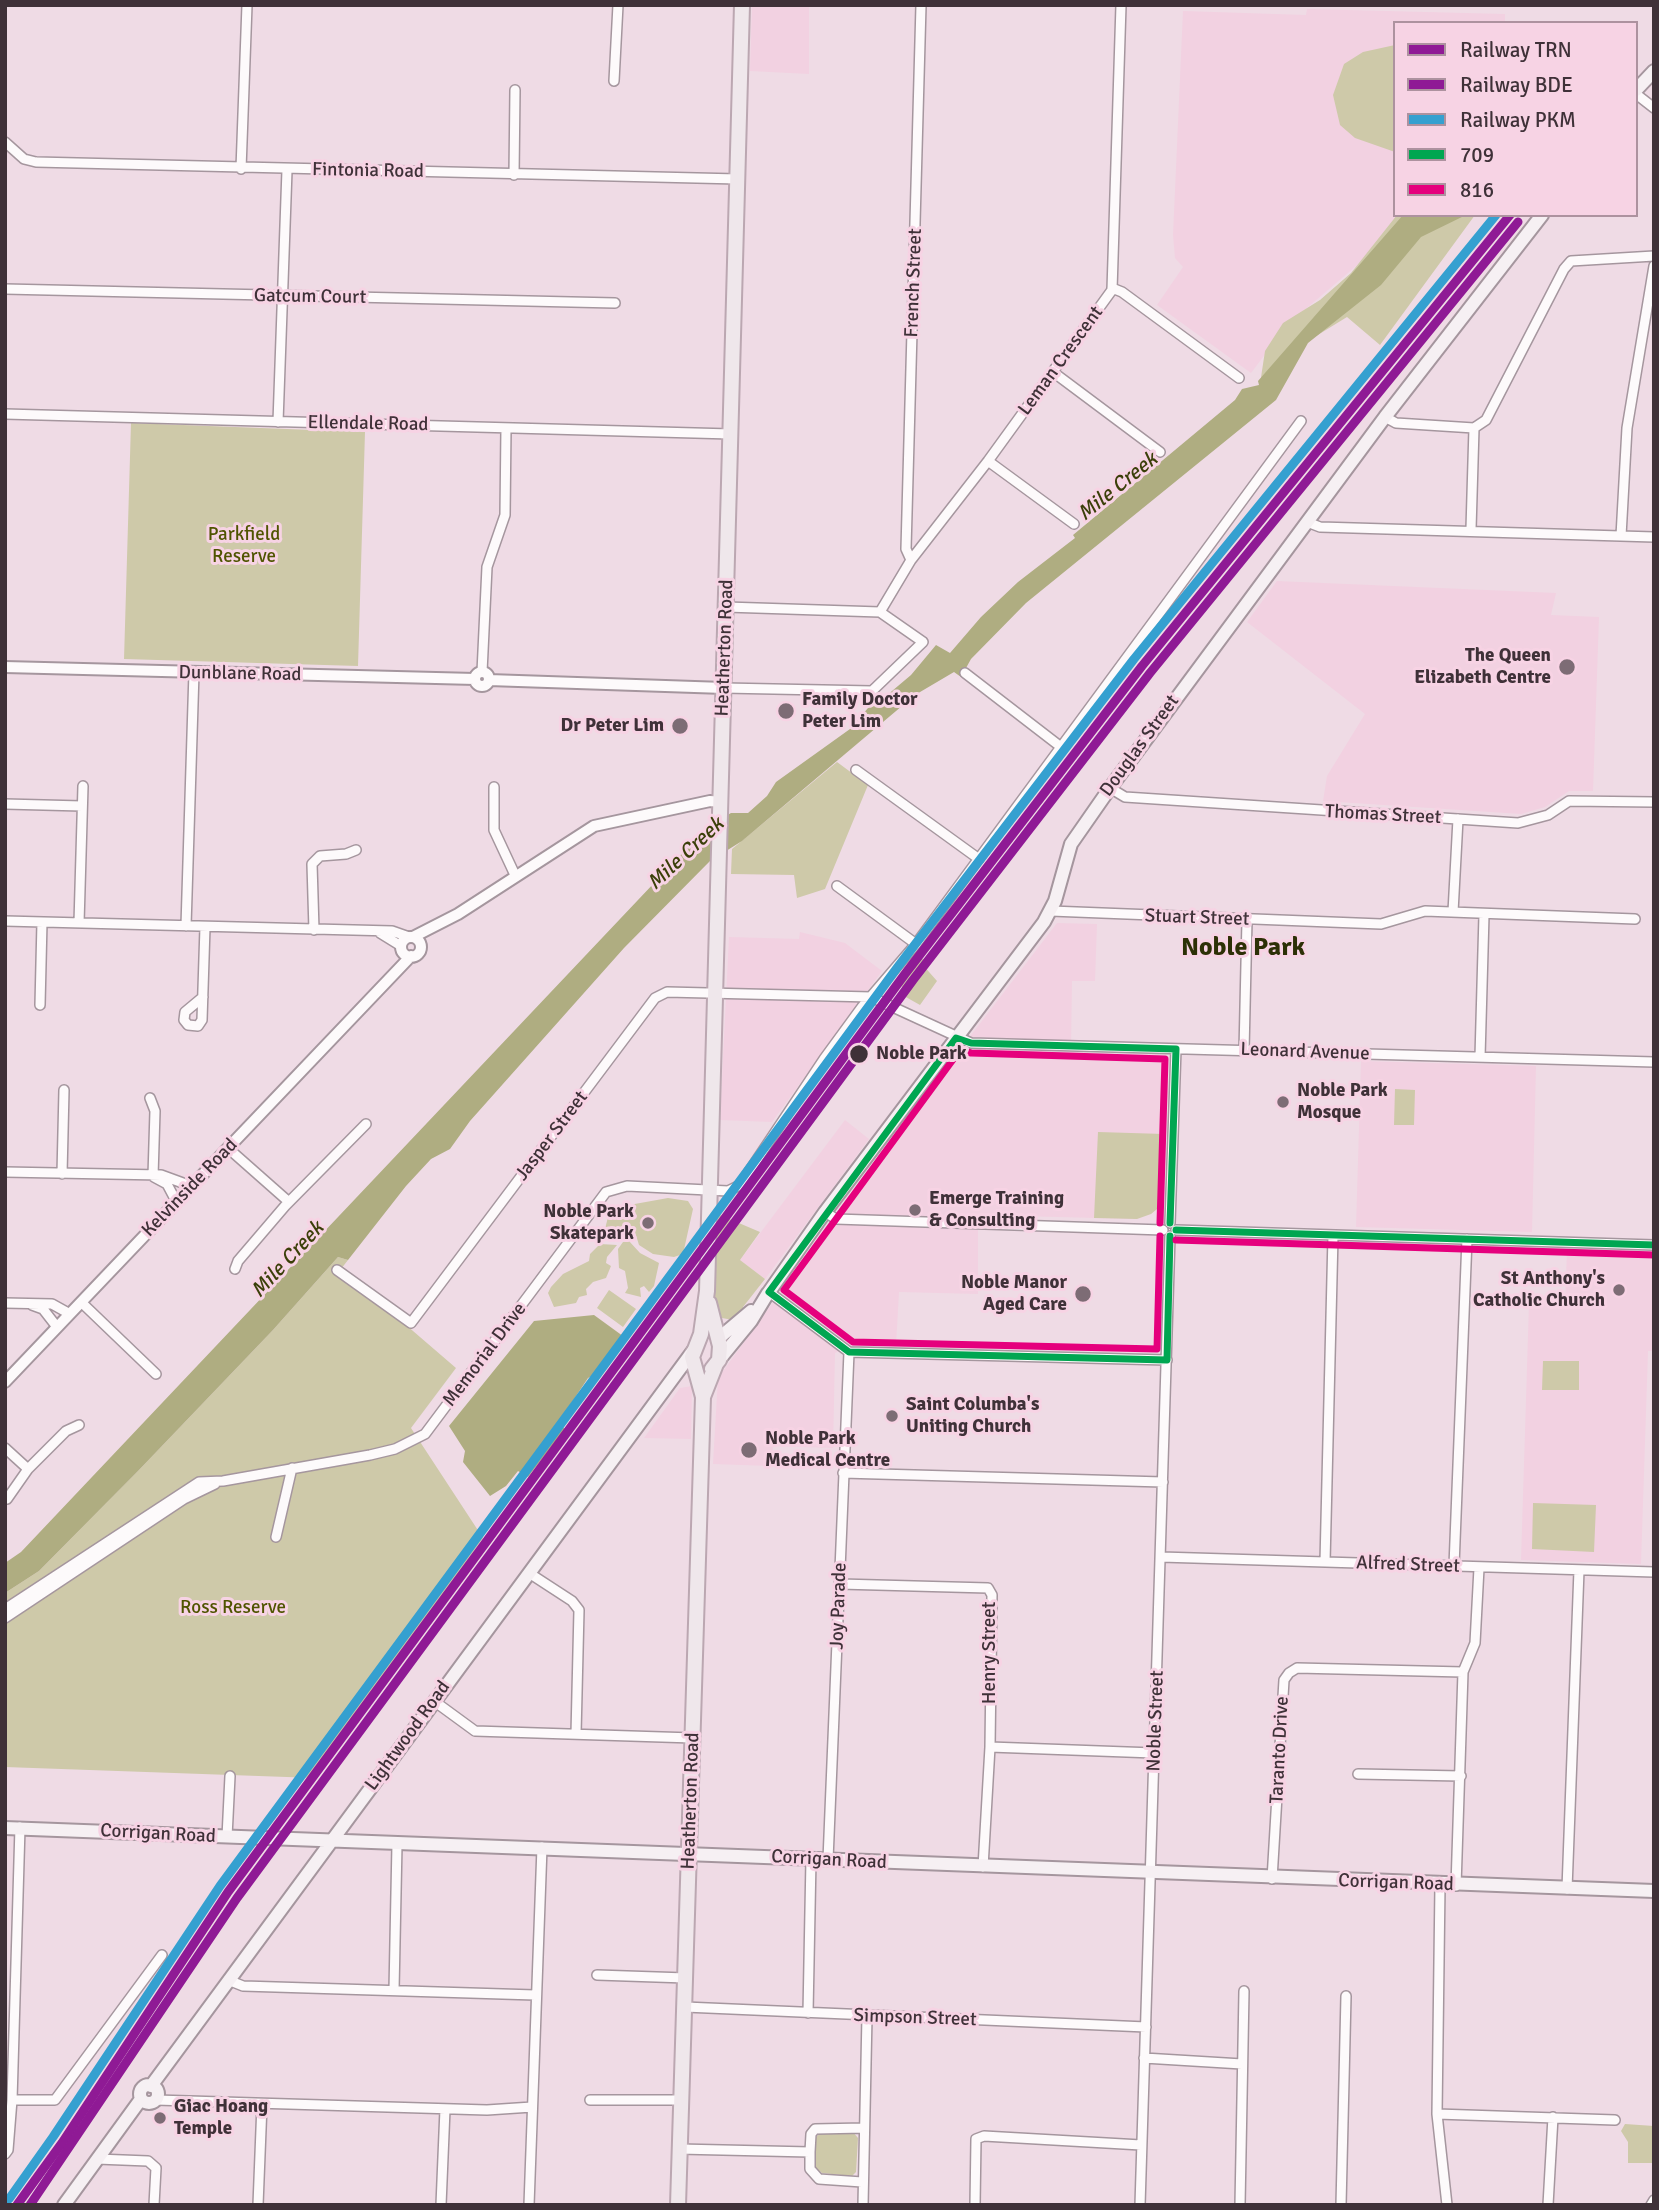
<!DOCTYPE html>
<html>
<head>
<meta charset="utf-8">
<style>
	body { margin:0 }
	#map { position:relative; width:1659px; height:2210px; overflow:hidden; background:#efdbe5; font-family:Signika,sans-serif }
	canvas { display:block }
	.frame { position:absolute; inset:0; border:7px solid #3f3138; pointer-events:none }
	.legend { position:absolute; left:1393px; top:21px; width:245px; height:196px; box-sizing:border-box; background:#f7d3e4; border:2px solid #ad929f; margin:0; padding:9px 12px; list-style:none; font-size:21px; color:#3f3138 }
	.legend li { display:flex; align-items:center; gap:14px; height:35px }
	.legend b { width:35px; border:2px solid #ad929f }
</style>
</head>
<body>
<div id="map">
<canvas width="1659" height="2210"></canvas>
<div class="frame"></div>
<ul class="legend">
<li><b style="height:9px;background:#8f1a95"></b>Railway TRN</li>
<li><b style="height:9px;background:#8f1a95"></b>Railway BDE</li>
<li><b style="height:9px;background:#35a0d0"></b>Railway PKM</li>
<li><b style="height:9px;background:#00a651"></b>709</li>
<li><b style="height:9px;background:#e5007d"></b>816</li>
</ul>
</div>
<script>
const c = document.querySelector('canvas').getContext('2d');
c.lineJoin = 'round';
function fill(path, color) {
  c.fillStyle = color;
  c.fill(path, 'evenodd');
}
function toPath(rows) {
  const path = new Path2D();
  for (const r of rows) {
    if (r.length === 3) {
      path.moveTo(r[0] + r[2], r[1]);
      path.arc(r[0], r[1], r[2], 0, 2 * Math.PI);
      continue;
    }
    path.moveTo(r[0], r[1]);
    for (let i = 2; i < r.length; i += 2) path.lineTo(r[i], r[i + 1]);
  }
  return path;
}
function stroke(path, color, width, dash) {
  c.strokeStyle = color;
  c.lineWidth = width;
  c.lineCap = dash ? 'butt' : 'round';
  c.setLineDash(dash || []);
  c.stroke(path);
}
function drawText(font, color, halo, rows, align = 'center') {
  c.font = font + ' Signika,sans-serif';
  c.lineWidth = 6;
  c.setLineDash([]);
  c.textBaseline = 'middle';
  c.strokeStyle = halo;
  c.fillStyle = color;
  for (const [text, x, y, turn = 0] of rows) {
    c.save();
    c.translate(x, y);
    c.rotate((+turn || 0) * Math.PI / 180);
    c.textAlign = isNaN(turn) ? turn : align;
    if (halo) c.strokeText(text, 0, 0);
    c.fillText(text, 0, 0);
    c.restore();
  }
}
const built = toPath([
	[752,5,809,5,809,74,750,71],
	[1307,9,1505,14,1505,21,1538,23,1395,23,1395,215,1416,215,1288,324,1251,373,1157,305,1183,267,1175,258,1173,235,1183,11,1306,15],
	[1277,581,1556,593,1551,615,1599,617,1593,791,1569,791,1545,807,1521,814,1323,801,1327,776,1365,714,1247,622],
	[1057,923,1097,924,1095,981,1072,981,1071,1048,1089,1049,1088,1054,1158,1054,1163,1057,1162,1205,1137,1219,978,1215,978,1294,899,1292,896,1345,858,1343,835,1353,833,1448,773,1446,771,1466,713,1464,718,1378,893,1137],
	[800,932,845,943,882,971,772,1122,720,1120,729,937,799,939],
	[1361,1061,1536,1066,1532,1232,1356,1227],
	[845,1120,869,1139,765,1279,740,1260],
	[1567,1250,1654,1252,1654,1351,1648,1351,1641,1564,1521,1560,1529,1303,1565,1304],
	[692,1386,691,1439,644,1438,680,1388]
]);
const green = toPath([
	[1395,45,1395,152,1355,138,1340,125,1333,95,1344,64,1363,52],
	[1397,215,1475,215,1380,345,1347,317,1308,341,1260,384,1265,351,1283,323,1320,300,1351,273],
	[131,423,365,432,358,666,124,659],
	[837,762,868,785,825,889,797,898,794,875,731,874,732,849],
	[915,954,924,960,922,964,937,981,920,1005,904,996,899,976],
	[1395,1089,1415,1090,1414,1125,1394,1125],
	[1098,1132,1164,1134,1162,1205,1151,1214,1137,1219,1094,1218],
	[668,1198,688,1201,693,1209,683,1254,674,1257,653,1254,639,1245,635,1232,630,1230,617,1240,609,1237,605,1229,608,1217,618,1207],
	[720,1215,760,1232,740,1260,765,1279,743,1307,744,1312,733,1320,722,1318,714,1307,718,1217],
	[629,1241,640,1253,659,1263,654,1286,649,1292,644,1286,640,1288,641,1297,625,1293,628,1288,625,1271,619,1268,618,1249,623,1242],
	[600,1244,617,1245,607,1257,606,1263,611,1266,606,1278,593,1282,586,1289,587,1295,579,1297,576,1303,554,1307,548,1293,551,1287,563,1274,589,1261,590,1254],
	[338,1257,348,1260,341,1269,456,1368,411,1428,483,1538,315,1778,5,1767,5,1593,39,1571,139,1470,273,1330],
	[609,1290,636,1309,623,1327,597,1308],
	[1543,1361,1579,1361,1579,1390,1542,1390],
	[1533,1503,1596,1505,1594,1552,1532,1549],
	[1625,2124,1654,2126,1654,2163,1628,2163,1628,2142,1621,2131],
	[823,2131,853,2132,858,2138,856,2172,852,2176,822,2173,815,2167,816,2137]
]);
const water = toPath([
	[1403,215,1466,215,1421,237,1381,285,1308,343,1276,400,1026,603,971,659,961,677,954,672,915,695,742,841,710,861,624,948,470,1121,450,1149,431,1159,406,1186,348,1260,338,1257,273,1330,139,1470,39,1571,5,1593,5,1563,21,1552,708,826,731,813,748,813,767,796,776,782,850,729,874,701,879,702,911,675,936,645,950,653,981,617,1018,582,1075,538,1073,535,1235,400,1242,389,1259,385,1258,381],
	[594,1315,627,1339,605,1369,588,1378,558,1423,565,1429,528,1477,518,1471,506,1486,490,1496,463,1462,465,1451,449,1426,534,1321]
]);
const minor = toPath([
	[614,81,618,5],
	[1636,94,1654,108],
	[5,142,24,159,36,162,738,179],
	[241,169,247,5],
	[514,175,515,90],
	[1112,288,1122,292,1239,378],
	[5,289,615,303],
	[1053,372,1160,452],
	[5,414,731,434],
	[1385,417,1396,423,1474,428,1486,420,1564,269,1571,261,1654,256],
	[278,422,287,170],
	[988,461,1074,524],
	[1307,522,1320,527,1654,537],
	[1471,529,1474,428],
	[1621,536,1627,428,1654,266],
	[911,560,906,549,921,5],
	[880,612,911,560,988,461,1112,290,1121,5],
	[482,672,487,567,505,515,506,428],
	[965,673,1061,747],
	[724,688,872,691,923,642,880,612,726,607],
	[856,770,979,859],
	[494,787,494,830,515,875],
	[1110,788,1125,797,1518,823,1548,815,1569,801,1654,802],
	[5,804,82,806],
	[837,886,916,944],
	[1051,911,1381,924,1425,911,1635,919],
	[1453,912,1458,819],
	[5,921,392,931,409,937],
	[79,923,83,786],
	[186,926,194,672],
	[314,930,312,864,320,856,346,854,356,850],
	[380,933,401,946],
	[203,997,185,1012,184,1020,188,1025,198,1026,202,1020,205,927],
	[40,1005,42,922],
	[1244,1051,1247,920],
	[1480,1057,1484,915],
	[150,1098,155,1111,153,1176],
	[229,1149,289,1202],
	[5,1172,161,1175,191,1186],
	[62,1174,64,1090],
	[154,1177,167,1184,176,1201],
	[825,1212,836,1219,1163,1230],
	[1170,1223,1176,1049],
	[1176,1230,1654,1245],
	[235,1269,238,1261,285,1206,366,1124],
	[337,1270,411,1323,655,998,667,992,871,997,971,1043,1654,1062],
	[769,1292,849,1352,1167,1360],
	[81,1302,156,1374],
	[5,1303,52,1304,70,1314],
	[32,1305,43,1309,57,1327],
	[5,1448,28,1469],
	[843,1473,1163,1482],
	[7,1499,28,1469,66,1431,79,1425],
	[276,1537,292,1468],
	[1161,1557,1654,1572],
	[1325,1562,1333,1236],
	[1454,1566,1467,1239],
	[529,1573,572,1601,579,1610,576,1734],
	[840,1584,988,1588,992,1595,990,1747,983,1867],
	[5,1609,199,1482,223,1481,370,1455,395,1449,425,1434,606,1192,627,1186,728,1191,740,1185,824,1059,862,1007,916,944,1301,421],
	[5,1618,184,1499,215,1484],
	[434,1701,475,1731,693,1738],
	[990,1747,1154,1753],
	[1358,1774,1461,1776],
	[227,1837,230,1776],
	[828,1860,849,1352],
	[1272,1879,1284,1680,1289,1673,1297,1668,1463,1672],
	[1440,1885,1437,2114,1447,2205],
	[1456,1886,1463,1672,1475,1643,1479,1568],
	[1567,1889,1579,1570],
	[597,1975,686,1978],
	[228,1980,243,1986,535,1995],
	[394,1990,397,1844],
	[685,2007,1146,2027],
	[808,2013,811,1859],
	[1144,2058,1242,2064],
	[12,2100,20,1827],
	[156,2100,487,2110,532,2107],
	[590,2100,681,2100],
	[1437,2114,1615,2120],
	[679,2149,810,2152,810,2169,819,2179,862,2182],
	[810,2152,811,2134,815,2129,864,2128],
	[5,2154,8,2150,12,2100,55,2100,162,1955],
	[97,2159,148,2161,156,2168,154,2205],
	[258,2205,262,2104],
	[441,2205,445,2109],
	[529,2205,542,1847],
	[863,2205,867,2016],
	[975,2205,976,2139,984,2136,1141,2145],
	[1140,2205,1170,1236],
	[1240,2205,1244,1991],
	[1341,2205,1346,1996],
	[1548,2205,1553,2117],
	[1651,2205,1654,2200]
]);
const tertiary = toPath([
	[5,667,475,679],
	[482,679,7],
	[489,680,724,688],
	[413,937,458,914,594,826,710,801,721,802],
	[411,947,10],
	[5,1382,411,956]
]);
const secondary = toPath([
	[1636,90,1654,71],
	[769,1292,825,1212,1044,922,1055,901,1071,844,1110,788,1385,417,1542,215],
	[719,1338,751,1311],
	[719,1360,751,1321,768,1293],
	[5,1828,1654,1891],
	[149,2094,9],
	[151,2086,693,1351],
	[64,2205,141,2099]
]);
const primary = toPath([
	[709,1303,720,1346,719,1360,712,1369],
	[703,1397,692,1357,701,1334,707,1291,742,5],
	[678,2205,703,1397,716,1364]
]);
const bus1 = toPath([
	[1170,1223,1176,1049,971,1043,956,1038,769,1292,849,1352,1167,1360,1170,1236],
	[1176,1230,1654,1245]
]);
const bus2 = toPath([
	[1160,1236,1157,1349,853,1342,784,1290,960,1050,971,1053,1165,1059,1160,1223],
	[1176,1240,1654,1255]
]);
const rail1 = toPath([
	[17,2205,62,2143,228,1892,905,974,1142,666,1510,215]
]);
const rail2 = toPath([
	[30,2205,237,1898,913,980,1150,673,1518,222]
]);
const rail3 = toPath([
	[9,2199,53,2137,220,1886,897,968,1134,659,1496,215]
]);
const markers = [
	[1567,667,9,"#7d6c75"],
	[786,711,9,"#7d6c75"],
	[680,726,9,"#7d6c75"],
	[859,1054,10,"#3f3138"],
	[1283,1102,7,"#7d6c75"],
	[915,1210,7,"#7d6c75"],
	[648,1223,7,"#7d6c75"],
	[1619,1290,7,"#7d6c75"],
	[1083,1294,9,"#7d6c75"],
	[892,1416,7,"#7d6c75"],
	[749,1450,9,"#7d6c75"],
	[160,2118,7,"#7d6c75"]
];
const streetNames = [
	["Fintonia Road",368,171,1],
	["French Street",914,283,-88],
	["Gatcum Court",310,297,1],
	["Leman Crescent",1061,361,-54],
	["Ellendale Road",368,424,1],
	["Heatherton Road",725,648,-88],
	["Dunblane Road",240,674,1],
	["Douglas Street",1140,746,-54],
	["Thomas Street",1383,815,3],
	["Stuart Street",1197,918,2],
	["Leonard Avenue",1305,1052,2],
	["Jasper Street",552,1136,-53],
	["Kelvinside Road",190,1188,-46],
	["Memorial Drive",485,1355,-53],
	["Alfred Street",1408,1565,2],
	["Joy Parade",839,1606,-88],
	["Henry Street",990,1653,-90],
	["Noble Street",1156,1721,-88],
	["Lightwood Road",408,1736,-54],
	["Taranto Drive",1280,1750,-87],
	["Heatherton Road",691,1801,-88],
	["Corrigan Road",158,1834,3],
	["Corrigan Road",829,1860,3],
	["Corrigan Road",1396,1883,2],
	["Simpson Street",915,2018,2]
];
const parkNames = [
	["Parkfield",244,535],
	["Reserve",244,557],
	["Ross Reserve",233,1608]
];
const poiNames = [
	["The Queen",1551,656,"right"],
	["Elizabeth Centre",1551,678,"right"],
	["Family Doctor",802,700],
	["Peter Lim",802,722],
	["Dr Peter Lim",664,726,"right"],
	["Noble Park",1297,1091],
	["Mosque",1297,1113],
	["Emerge Training",929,1199],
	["& Consulting",929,1221],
	["Noble Park",634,1212,"right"],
	["Skatepark",634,1234,"right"],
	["St Anthony's",1605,1279,"right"],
	["Catholic Church",1605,1301,"right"],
	["Noble Manor",1067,1283,"right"],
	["Aged Care",1067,1305,"right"],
	["Saint Columba's",906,1405],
	["Uniting Church",906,1427],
	["Noble Park",765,1439],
	["Medical Centre",765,1461],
	["Giac Hoang",174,2107],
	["Temple",174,2129]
];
const stopNames = [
	["Noble Park",876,1054]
];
const waterNames = [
	["Mile Creek",1118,487,-39],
	["Mile Creek",686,854,-43],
	["Mile Creek",288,1260,-47]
];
const districtNames = [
	["Noble Park",1243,948]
];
fill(built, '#f2d1e1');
fill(green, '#cec9a9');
fill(water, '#afad81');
stroke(minor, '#a5969e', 12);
stroke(tertiary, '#a5969e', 14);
stroke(secondary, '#a5969e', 16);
stroke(primary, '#bba7b1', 18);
stroke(minor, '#fdfafb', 9);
stroke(tertiary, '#fdfafb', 10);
stroke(secondary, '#f6f0f3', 12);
stroke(primary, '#efe7eb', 14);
stroke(bus1, '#00a651', 7);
stroke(bus2, '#e5007d', 7);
stroke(rail1, '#8f1a95', 9);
stroke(rail2, '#8f1a95', 9);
stroke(rail3, '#35a0d0', 9);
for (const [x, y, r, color] of markers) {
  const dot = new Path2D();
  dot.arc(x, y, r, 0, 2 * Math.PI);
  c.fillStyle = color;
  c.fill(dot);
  stroke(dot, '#f7d3e4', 2.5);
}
drawText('19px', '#3f3138', '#f7d3e4', streetNames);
drawText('19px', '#4f5400', '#f7d3e4', parkNames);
drawText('bold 19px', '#3f3138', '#f7d3e4', poiNames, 'left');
drawText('bold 19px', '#3f3138', '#f7d3e4', stopNames, 'left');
drawText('italic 21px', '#3b3f09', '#f7d3e4', waterNames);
drawText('bold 26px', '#2d3006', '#f7d3e4', districtNames);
</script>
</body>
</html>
